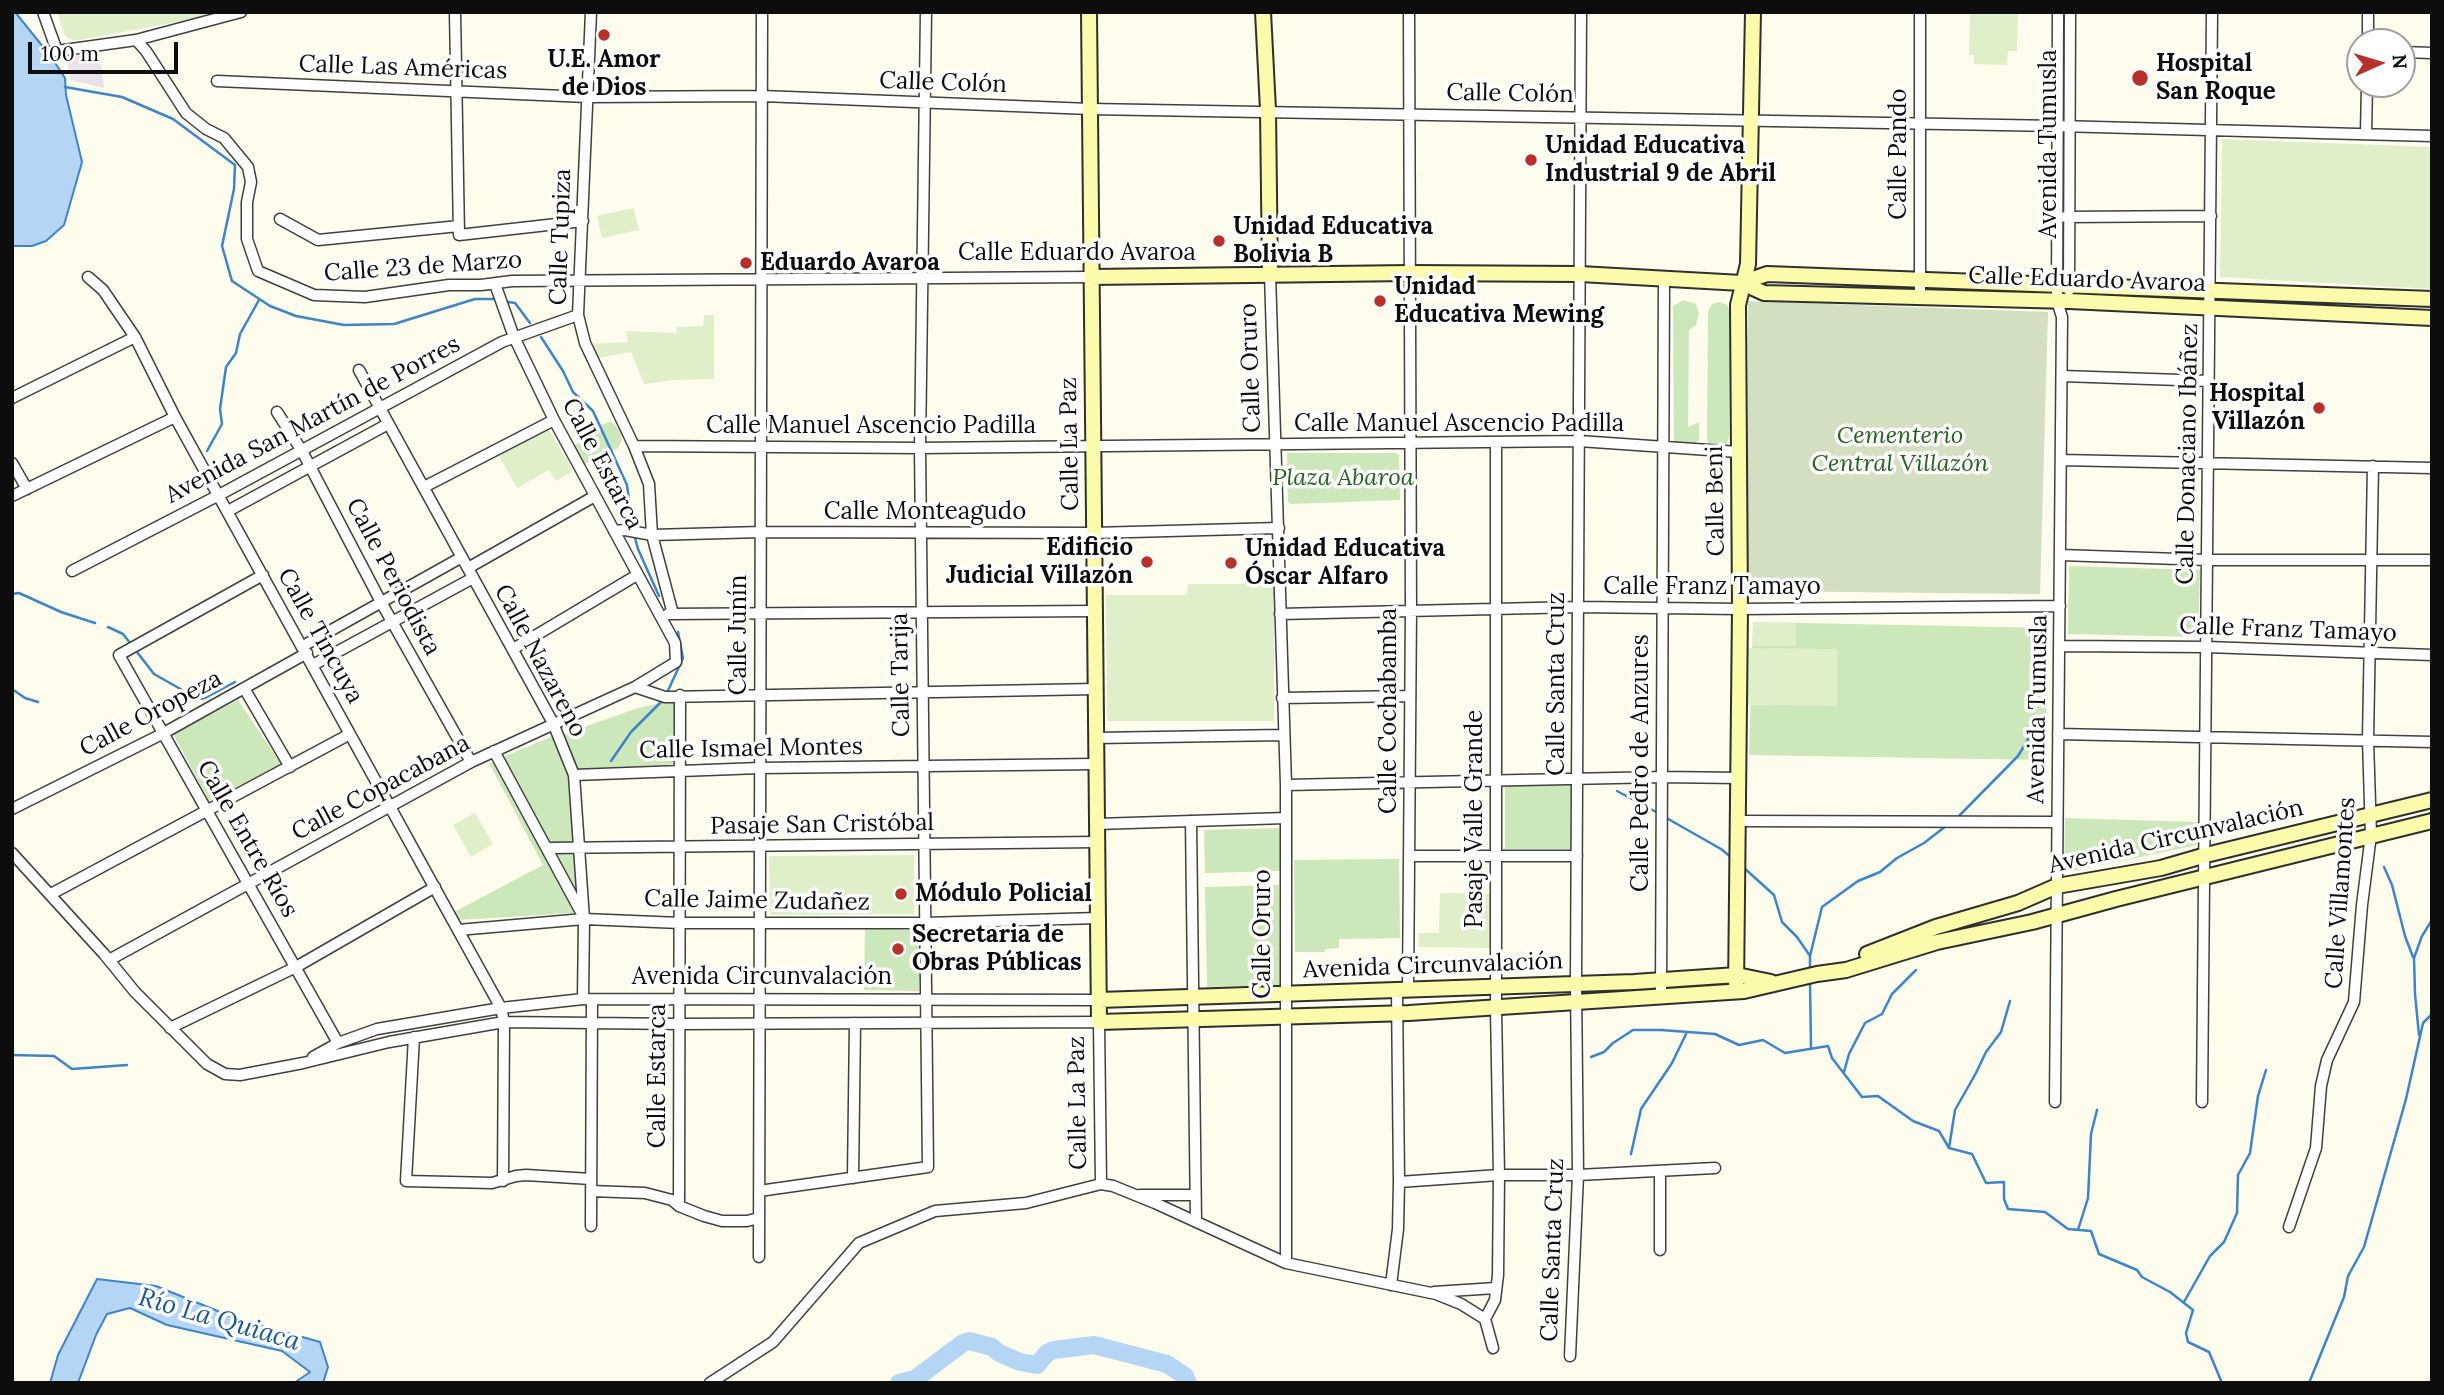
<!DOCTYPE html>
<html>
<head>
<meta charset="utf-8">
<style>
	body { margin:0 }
	#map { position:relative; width:2444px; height:1395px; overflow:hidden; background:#fefded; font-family:Lora,serif }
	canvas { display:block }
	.frame { position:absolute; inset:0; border:14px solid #0d0d0d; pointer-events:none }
	.north { position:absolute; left:2346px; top:28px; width:70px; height:70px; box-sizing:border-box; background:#fff; border:2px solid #9e9e9e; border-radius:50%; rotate:86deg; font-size:19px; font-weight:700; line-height:28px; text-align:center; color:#0d0d0d }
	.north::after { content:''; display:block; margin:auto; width:24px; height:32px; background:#b7312a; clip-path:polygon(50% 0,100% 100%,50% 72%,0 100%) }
	.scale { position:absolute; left:28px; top:42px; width:150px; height:32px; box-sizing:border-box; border:4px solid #0d0d0d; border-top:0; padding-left:9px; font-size:21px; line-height:24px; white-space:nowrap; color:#0d0d0d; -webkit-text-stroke:5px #fff; paint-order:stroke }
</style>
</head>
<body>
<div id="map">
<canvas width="2444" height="1395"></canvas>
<div class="frame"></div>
<div class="north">N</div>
<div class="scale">100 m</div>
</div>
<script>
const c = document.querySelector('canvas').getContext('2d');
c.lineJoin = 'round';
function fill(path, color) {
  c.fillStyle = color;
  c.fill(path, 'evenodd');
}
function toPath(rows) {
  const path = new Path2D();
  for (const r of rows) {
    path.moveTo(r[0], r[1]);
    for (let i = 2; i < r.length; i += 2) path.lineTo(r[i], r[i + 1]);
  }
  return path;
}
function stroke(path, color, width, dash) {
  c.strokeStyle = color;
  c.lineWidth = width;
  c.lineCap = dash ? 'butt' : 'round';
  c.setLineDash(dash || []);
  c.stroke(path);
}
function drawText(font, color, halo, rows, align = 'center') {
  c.font = font + ' Lora,serif';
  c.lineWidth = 7;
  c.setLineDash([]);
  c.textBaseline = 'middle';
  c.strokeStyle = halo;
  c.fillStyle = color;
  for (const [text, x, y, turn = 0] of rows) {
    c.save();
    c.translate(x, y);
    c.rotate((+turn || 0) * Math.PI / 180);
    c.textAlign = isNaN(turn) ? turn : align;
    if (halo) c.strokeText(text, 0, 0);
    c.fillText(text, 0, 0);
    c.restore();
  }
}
const industrial = toPath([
	[99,50,104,88,71,80,66,58]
]);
const green = toPath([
	[1684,300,1696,304,1699,314,1696,325,1689,330,1688,427,1699,422,1699,439,1693,447,1674,443,1673,306],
	[1720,302,1727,305,1730,312,1729,437,1726,447,1710,446,1707,440,1708,311,1712,304],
	[611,421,619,430,622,440,618,448,584,464,574,445,595,436,598,427],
	[1287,453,1396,453,1399,455,1400,500,1290,504,1288,502],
	[2069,566,2200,570,2198,637,2068,634],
	[1753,622,2049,628,2045,760,1749,755],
	[238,700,281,764,209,801,173,734],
	[674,700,675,764,578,770,562,735,638,708],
	[553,736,568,774,579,898,575,913,458,920,454,912,543,865,489,763],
	[1505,785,1572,785,1572,849,1505,849],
	[2065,818,2198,822,2197,845,2064,873],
	[1280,828,1281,871,1205,873,1204,830],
	[1399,859,1400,938,1339,939,1339,948,1325,949,1325,952,1295,952,1294,860],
	[1279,885,1280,985,1207,987,1205,887],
	[865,929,920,930,919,991,864,990]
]);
const cemetery = toPath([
	[1748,301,2048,312,2040,594,1747,591]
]);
const pitch = toPath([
	[57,12,217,12,182,21,74,41,65,36],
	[1970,12,2018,12,2017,51,2008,51,2007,65,1974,64,1974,55,1969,55],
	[2222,139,2432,147,2432,289,2220,277],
	[634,208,639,230,602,238,597,216],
	[704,315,714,315,714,379,673,380,644,384,631,352,598,358,592,344,628,342,626,331,676,333,677,327,703,326],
	[543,429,550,431,573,471,556,481,549,470,517,488,498,455],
	[1188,584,1274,584,1274,721,1107,721,1106,595,1187,595],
	[1753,622,1796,623,1796,646,1753,646],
	[1748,648,1837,649,1837,706,1747,705],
	[475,813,493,844,471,857,453,825],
	[914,855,914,914,770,915,769,856],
	[1440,893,1491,894,1490,948,1418,947,1419,933,1439,933]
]);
const water = toPath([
	[12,12,15,12,52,58,65,78,66,95,82,162,64,225,46,241,32,246,12,246,12,12],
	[97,1279,156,1286,235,1318,320,1342,328,1367,323,1383,294,1383,310,1372,282,1351,167,1325,130,1308,107,1314,96,1335,78,1383,50,1383,58,1355,97,1279]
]);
const stream = toPath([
	[65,87,122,97,173,119,235,165,234,189,222,246,232,281,270,306,296,316,344,325,394,324,475,299,496,299],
	[508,302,515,303,530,323],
	[541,337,563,371,573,392,593,411,627,485,633,528],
	[207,451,222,424,220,409,226,367,236,353,240,334,259,300],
	[634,534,638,549,659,596],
	[12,594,19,593,61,612,95,623],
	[108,627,123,634,130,643],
	[137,652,154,674,184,691,194,700,205,698,235,682],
	[12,689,25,698,38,702],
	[666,695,683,658,678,632],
	[611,761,631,732,663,700],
	[1617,791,1658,813],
	[1663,816,1721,849,1732,858],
	[1957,818,2018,756,2033,731],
	[1743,867,1774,895,1782,922,1797,937,1810,956],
	[2384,867,2392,885,2405,936,2413,957],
	[1810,969,1810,956,1822,907,1858,881,1880,872,1897,858,1924,843,1946,826],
	[1810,981,1811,1048],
	[2419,1035,2415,994,2414,958,2422,936,2432,920],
	[12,1055,54,1056,72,1069,127,1065],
	[1591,1057,1604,1052,1613,1043,1633,1030,1664,1030,1661,1030,1715,1034,1739,1045,1763,1040,1785,1053,1828,1046,1832,1058,1862,1097,1878,1096,1913,1121,1939,1131,1949,1148,1972,1154,1986,1183,2004,1182,2004,1199,2008,1209,2045,1212,2068,1229,2091,1231,2099,1254,2137,1270,2142,1277,2170,1292,2193,1310,2186,1333,2188,1342,2209,1352,2222,1383],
	[1844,1072,1849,1054,1865,1023,1882,1014,1892,994,1916,970],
	[1949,1148,1955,1110,1976,1073,1986,1052,2001,1032,2010,1001],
	[1631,1154,1641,1109,1672,1063,1687,1032],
	[2078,1230,2088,1198,2091,1134,2097,1110],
	[2184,1302,2210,1256,2224,1242,2237,1213,2238,1175,2250,1153,2258,1096,2266,1070],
	[2309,1383,2344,1297,2348,1276,2364,1247,2406,1099,2423,1023,2432,1014]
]);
const river = toPath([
	[899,1383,915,1379,963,1343,969,1341,992,1347,999,1353,1020,1362,1037,1365,1047,1353,1054,1350,1094,1345,1167,1364,1185,1376,1188,1383]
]);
const street = toPath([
	[43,12,57,51,136,40,241,12],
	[455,12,459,235,583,221],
	[591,12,578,315,585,343,634,446,649,484,652,535,673,614],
	[1920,12,1920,296],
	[136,40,146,51,186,113,206,129,224,138,248,167,251,182,247,202,247,239,258,271,314,295,365,297,449,285,481,285,512,281,1091,277],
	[2368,42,2368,12],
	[2402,52,2432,53],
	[217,81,587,97,762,96,1090,109,2058,126,2432,136],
	[2366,134,2367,84],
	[2065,217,2211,216],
	[280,219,318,240,459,226],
	[1270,274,1286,785,1286,1263],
	[88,277,103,290,135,337,175,417,501,1008,504,1022,503,1181],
	[2069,290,2070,12],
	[359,370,553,723,574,775,584,919,583,999],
	[2062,376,2209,381],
	[12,398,135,337],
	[277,412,302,451,381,602,471,762],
	[634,446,920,448,1579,441,1738,452],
	[2061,460,2432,468],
	[12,463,27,489],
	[424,487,554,420],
	[12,496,175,417],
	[228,511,388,424],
	[614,531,625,530,652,535,761,532,1094,533,1279,528],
	[2060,555,2208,560,2432,560],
	[468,568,595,496],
	[72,571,219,495,502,342,578,315],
	[263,575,119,655,338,1043],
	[668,614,1095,611],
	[1280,614,1578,607,1740,609,2060,606],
	[303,646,462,557],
	[2059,646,2207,647,2432,655],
	[513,649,637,575],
	[313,665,473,578],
	[635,687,665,697,1096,689],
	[244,688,290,767],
	[1282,698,1410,696],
	[2058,734,2432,742],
	[1096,738,1283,735],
	[494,751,582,914],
	[574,775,760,768,1096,764],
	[1286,785,1662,777,1739,778],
	[12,809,162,734,307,653],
	[1191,821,1196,1222],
	[1738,821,2057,822],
	[1097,824,1286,818],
	[547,848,1097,842],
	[12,853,104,954,135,992,207,1064,225,1074,240,1075,303,1063,389,1042,504,1022,679,1024,1099,1022,1101,1184],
	[1409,856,1577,856],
	[51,894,350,734],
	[458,930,584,919,680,923,925,923,1098,918],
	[109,960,471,762,635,687,676,662,675,643,554,420,514,337,495,284],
	[1408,991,1411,609,1409,12],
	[1661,996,1664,279],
	[170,1028,296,967,435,887],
	[414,1037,406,1181,492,1183,516,1176,526,1175,591,1179],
	[313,1057,338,1043,377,1029,501,1008,583,999,1099,1000],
	[2055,1102,2062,317,2057,301,2058,12],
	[2202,1102,2212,12],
	[853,1178,855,1023],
	[1399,1182,1499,1175,1578,1175,1715,1168],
	[591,1191,645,1193,672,1200,679,1206,704,1216,722,1221,747,1221,759,1218],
	[759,1191,928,1167,920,448,926,12],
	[1140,1195,1195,1195],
	[679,1206,680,695],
	[591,1226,592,1000],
	[2289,1227,2316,1148,2321,1086,2327,1060,2354,1002,2362,905,2371,835,2368,740,2373,466],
	[1660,1250,1660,1171],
	[759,1257,762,12],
	[1391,1285,1398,1229,1399,1182,1397,991],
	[1434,1292,1496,1288],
	[1485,1319,1495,1300,1498,1275,1499,1175,1496,1009,1496,442],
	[1570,1356,1578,1175,1576,984,1581,12],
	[710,1383,773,1342,859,1243,935,1211,1026,1203,1101,1184,1113,1186,1155,1203,1286,1263,1436,1294,1461,1304,1485,1319,1493,1348]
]);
const secondary = toPath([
	[1089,12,1099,1022,1409,1013,1744,991,1817,974,1846,970,1937,942,2032,922,2116,899,2432,821],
	[1263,12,1268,110,1270,274],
	[1091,277,1410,273,1580,274,1742,283,1764,293,2069,301,2432,318],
	[1742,283,1767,274,2432,299],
	[1867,954,1936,927,2018,903,2057,886,2161,868,2206,855,2432,800],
	[1736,991,1740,609,1738,305,1748,264,1753,12],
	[1099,1000,1634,982,1737,975,1771,982]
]);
const markers = [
	[604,35,7,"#b7312a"],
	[2140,78,9,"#b7312a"],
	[1531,160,7,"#b7312a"],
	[1219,241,7,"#b7312a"],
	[746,263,7,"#b7312a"],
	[1380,301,7,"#b7312a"],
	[2319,408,7,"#b7312a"],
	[1147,562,7,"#b7312a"],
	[1231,563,7,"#b7312a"],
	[901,894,7,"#b7312a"],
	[898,949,7,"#b7312a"]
];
const poiNames = [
	["U.E. Amor",604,60,"center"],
	["de Dios",604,88,"center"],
	["Hospital",2156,64],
	["San Roque",2156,92],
	["Unidad Educativa",1545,146],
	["Industrial 9 de Abril",1545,174],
	["Unidad Educativa",1233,227],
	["Bolivia B",1233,255],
	["Eduardo Avaroa",760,263],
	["Unidad",1394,287],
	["Educativa Mewing",1394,315],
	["Hospital",2305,394,"right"],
	["Villazón",2305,422,"right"],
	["Edificio",1133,548,"right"],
	["Judicial Villazón",1133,576,"right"],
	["Unidad Educativa",1245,549],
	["Óscar Alfaro",1245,577],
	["Módulo Policial",915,894],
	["Secretaria de",912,935],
	["Obras Públicas",912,963]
];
const streetNames = [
	["Calle Las Américas",403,68,2],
	["Calle Colón",943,83,2],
	["Calle Colón",1510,94,1],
	["Avenida Tumusla",2049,144,-90],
	["Calle Pando",1899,154,-90],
	["Calle Tupiza",561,237,-88],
	["Calle Eduardo Avaroa",1077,253],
	["Calle 23 de Marzo",423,267,-4],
	["Calle Eduardo Avaroa",2087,280,2],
	["Calle Oruro",1251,368,-92],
	["Avenida San Martín de Porres",313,420,-28],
	["Calle Manuel Ascencio Padilla",1459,424],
	["Calle Manuel Ascencio Padilla",871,426],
	["Calle La Paz",1070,444,-91],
	["Calle Donaciano Ibáñez",2188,454,-89],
	["Calle Estarca",602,464,62],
	["Calle Beni",1716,501,-91],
	["Calle Monteagudo",925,512],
	["Calle Periodista",393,577,62],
	["Calle Franz Tamayo",1712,587],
	["Calle Franz Tamayo",2288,630,2],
	["Calle Junín",739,635,-90],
	["Calle Tincuya",320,636,61],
	["Calle Nazareno",540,661,62],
	["Calle Tarija",901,675,-91],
	["Calle Santa Cruz",1557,684,-90],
	["Avenida Tumusla",2038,709,-89],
	["Calle Cochabamba",1389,711,-90],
	["Calle Oropeza",151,714,-28],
	["Calle Ismael Montes",751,749,-1],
	["Calle Pedro de Anzures",1641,763,-90],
	["Calle Copacabana",381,788,-28],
	["Pasaje Valle Grande",1475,819,-90],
	["Pasaje San Cristóbal",822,825,-1],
	["Avenida Circunvalación",2176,837,-13],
	["Calle Entre Ríos",247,839,60],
	["Calle Villamontes",2341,893,-86],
	["Calle Jaime Zudañez",757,901,1],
	["Calle Oruro",1263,934,-90],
	["Avenida Circunvalación",1433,966,-2],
	["Avenida Circunvalación",762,977],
	["Calle Estarca",658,1076,-90],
	["Calle La Paz",1078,1103,-91],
	["Calle Santa Cruz",1553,1250,-88]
];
const parkNames = [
	["Cementerio",1900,436],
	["Central Villazón",1900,464],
	["Plaza Abaroa",1343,478]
];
const waterNames = [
	["Río La Quiaca",219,1320,16]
];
fill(industrial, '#ebe1eb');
fill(green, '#cce7b9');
fill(cemetery, '#d2dfc0');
fill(pitch, '#deefca');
fill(water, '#b4d6f4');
stroke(water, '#3e84c8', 2);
stroke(stream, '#3e84c8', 2.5);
stroke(river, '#b4d6f4', 18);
stroke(street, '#404040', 13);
stroke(secondary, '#2f2f2f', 18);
stroke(street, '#fff', 10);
stroke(secondary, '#fcfaab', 14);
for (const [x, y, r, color] of markers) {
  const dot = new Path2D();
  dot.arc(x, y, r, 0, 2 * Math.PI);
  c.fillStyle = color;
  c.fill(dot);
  stroke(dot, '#fff', 2.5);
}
drawText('bold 24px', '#0d0d0d', '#fff', poiNames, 'left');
drawText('24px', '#0d0d0d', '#fff', streetNames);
drawText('italic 24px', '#276220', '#fff', parkNames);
drawText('italic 26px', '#1b5699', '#fff', waterNames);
</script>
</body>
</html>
